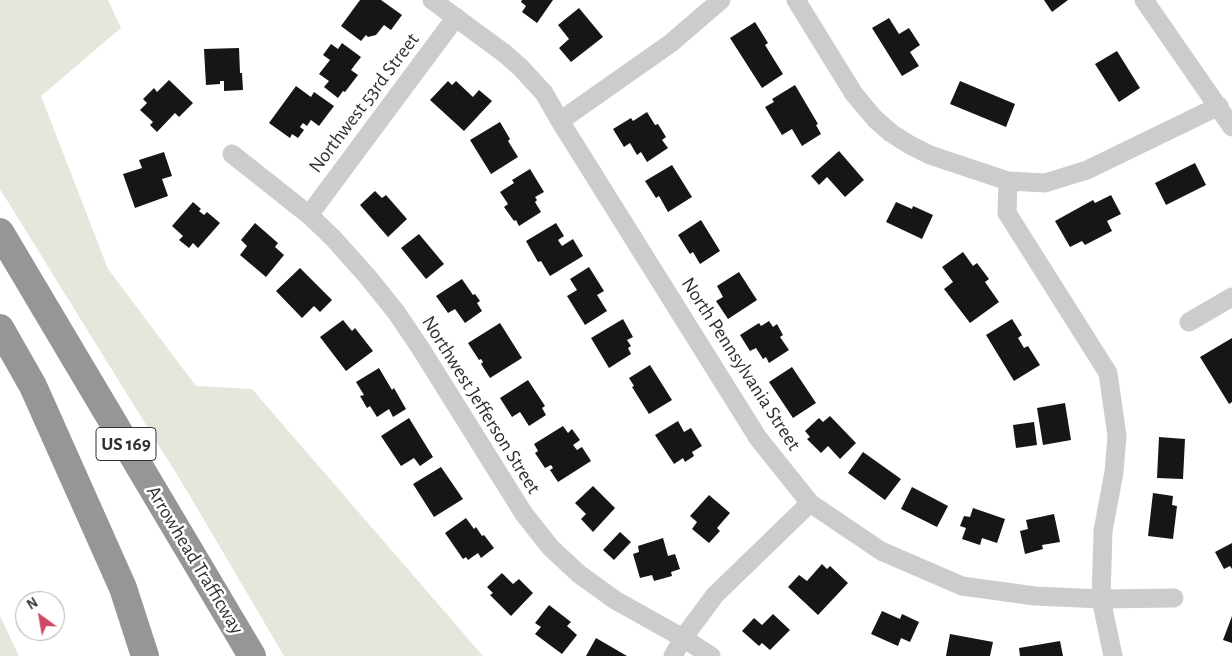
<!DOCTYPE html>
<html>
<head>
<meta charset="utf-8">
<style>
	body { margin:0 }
	#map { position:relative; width:1232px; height:656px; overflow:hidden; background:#fff; font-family:"Alegreya Sans",sans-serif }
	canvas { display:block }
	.north { position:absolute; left:15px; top:591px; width:50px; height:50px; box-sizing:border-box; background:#fff; border:1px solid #acacac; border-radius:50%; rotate:328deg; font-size:14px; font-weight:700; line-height:20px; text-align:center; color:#2f2f2f }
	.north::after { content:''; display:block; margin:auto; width:18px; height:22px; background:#cf4861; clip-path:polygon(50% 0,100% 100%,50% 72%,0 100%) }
</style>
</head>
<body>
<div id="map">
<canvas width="1232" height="656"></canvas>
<div class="north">N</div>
</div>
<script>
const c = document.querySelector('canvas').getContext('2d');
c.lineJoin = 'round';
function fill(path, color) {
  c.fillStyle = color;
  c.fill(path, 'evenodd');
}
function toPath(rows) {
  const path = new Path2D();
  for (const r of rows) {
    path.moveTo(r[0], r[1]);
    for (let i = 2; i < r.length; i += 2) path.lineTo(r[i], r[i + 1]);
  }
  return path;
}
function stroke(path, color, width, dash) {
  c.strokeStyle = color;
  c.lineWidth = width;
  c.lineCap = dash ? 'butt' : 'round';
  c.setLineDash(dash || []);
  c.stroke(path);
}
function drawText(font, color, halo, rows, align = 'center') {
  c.font = font + ' "Alegreya Sans",sans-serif';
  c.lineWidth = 5;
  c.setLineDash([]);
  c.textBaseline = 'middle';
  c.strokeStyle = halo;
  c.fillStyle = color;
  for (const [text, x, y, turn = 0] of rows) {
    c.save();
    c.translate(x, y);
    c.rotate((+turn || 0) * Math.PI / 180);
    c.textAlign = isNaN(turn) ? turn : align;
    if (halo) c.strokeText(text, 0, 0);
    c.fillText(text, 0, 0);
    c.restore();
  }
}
const green = toPath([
	[0,0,108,0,121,28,41,96,108,269,196,386,252,389,483,656,284,656,187,491,0,189],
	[0,616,19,656,0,656]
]);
const building = toPath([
	[360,0,381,0,402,15,391,30,384,25,376,35,368,37,366,35,361,41,341,26],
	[522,0,553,0,537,23,522,12,526,6,521,2],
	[1044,0,1068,0,1052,12],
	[579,8,603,37,571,62,559,48,569,39,558,25],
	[889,18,899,34,909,28,920,45,910,52,919,66,902,76,872,28],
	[755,22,768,43,765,45,783,74,762,88,730,38],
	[342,43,361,57,351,70,358,75,345,92,343,91,338,98,324,87,329,81,319,74,330,60,323,55,331,44,338,49],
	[239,48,240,73,242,73,243,90,224,91,224,81,220,81,220,84,206,85,204,49],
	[1117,51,1140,88,1119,102,1095,64],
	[169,80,193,103,179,117,175,113,157,132,150,125,153,122,140,110,147,103,143,99,154,88,157,92],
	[448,81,452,85,456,81,473,97,479,90,492,101,464,131,430,100],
	[960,81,1015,104,1006,127,950,104],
	[795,85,818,124,816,125,821,134,802,146,792,129,782,135,765,107,774,102,772,99],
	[296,86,311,97,314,92,334,106,319,126,311,120,307,126,303,123,300,127,304,130,298,138,292,134,290,138,269,123],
	[647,112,655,125,658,124,666,137,662,140,668,148,647,162,641,152,637,155,630,143,624,147,613,129,631,118,633,121],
	[500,122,510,139,508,141,518,157,491,174,470,140],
	[839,151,864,180,845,197,827,177,819,185,811,176],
	[164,152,172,176,162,179,168,196,135,208,123,174,142,168,139,160],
	[1195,163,1206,185,1166,205,1155,183],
	[672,165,692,197,668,212,659,196,656,198,645,181],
	[530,169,544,192,535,197,537,200,535,202,541,212,519,226,516,220,514,221,504,207,508,204,500,192,514,183,512,180],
	[375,191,382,198,386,195,407,219,388,237,360,205],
	[1111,195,1121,214,1107,221,1112,231,1085,245,1082,241,1070,247,1055,221,1093,200,1095,203],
	[193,202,201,209,199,211,204,215,207,212,220,223,198,248,193,243,189,248,179,240,183,236,172,226],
	[896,202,912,209,913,206,933,215,922,239,886,222],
	[701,220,720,251,700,264,693,252,690,254,678,235],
	[255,223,278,243,275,247,284,255,266,277,240,255,247,246,241,240],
	[556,223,564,236,558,240,562,246,573,239,583,256,550,276,541,261,538,262,526,241],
	[419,234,444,264,426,279,401,248],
	[963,252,973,266,977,263,989,279,985,282,999,302,970,323,944,289,953,282,942,267],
	[589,267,604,291,597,295,607,311,585,325,567,296,577,290,570,279],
	[300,268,332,300,320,312,314,306,302,318,276,291],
	[739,272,757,300,728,319,716,301,723,297,717,286],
	[462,279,473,295,475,294,480,301,477,303,482,311,465,323,455,309,448,313,436,296],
	[623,319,633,337,627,340,631,346,628,348,631,354,609,368,591,338],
	[1012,319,1022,335,1018,338,1024,348,1028,346,1040,365,1014,381,986,335],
	[343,320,352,331,355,328,373,351,346,371,320,337],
	[769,321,773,327,777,324,783,335,780,337,789,350,769,363,766,357,763,359,756,348,750,351,740,335,759,323,761,326],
	[500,323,522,358,490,378,481,364,483,362,481,359,479,360,468,343],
	[1232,338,1232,402,1229,404,1200,357],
	[650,365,672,400,649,414,632,387,634,386,629,378],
	[792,367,816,403,793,418,769,382],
	[379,368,392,390,394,388,406,409,393,417,389,409,377,417,370,406,367,408,360,396,364,395,356,382],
	[528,380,545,406,542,408,546,415,529,426,520,412,512,417,500,398],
	[1065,403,1071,440,1043,445,1037,408],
	[830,416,856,443,840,459,828,446,821,453,807,439,810,437,805,431,819,418,823,422],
	[409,418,433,457,420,466,414,458,401,466,381,436],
	[678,421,684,432,691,428,702,446,692,452,694,456,685,462,683,458,674,464,655,435],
	[1034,422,1037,445,1016,448,1013,425],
	[563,426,568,433,572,429,580,440,573,445,577,450,582,447,591,461,558,482,550,470,553,468,551,465,545,468,535,453,538,451,534,444],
	[1159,437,1185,439,1183,479,1157,478],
	[863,452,901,479,885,500,848,473],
	[441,467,463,499,434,517,413,484],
	[593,486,615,508,593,532,581,519,586,514,575,503],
	[912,487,948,506,937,527,901,509],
	[1153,493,1173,496,1172,505,1177,506,1173,539,1148,536],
	[709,495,730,513,717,528,720,531,709,543,692,529,697,522,690,516],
	[973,508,1005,519,997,543,982,538,980,545,962,539,966,528,960,526,964,516,970,517],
	[1054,514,1060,542,1042,545,1043,549,1025,554,1020,531,1028,529,1026,520],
	[466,518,474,529,476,527,482,536,484,535,494,548,481,558,478,553,468,560,466,557,463,559,445,533],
	[620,532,631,542,614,560,603,550],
	[663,538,668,556,675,554,680,569,671,572,672,576,654,581,652,575,640,578,633,554,639,552,638,546],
	[1232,543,1232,569,1230,566,1224,569,1215,552],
	[822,564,827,569,830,566,848,583,818,615,788,587,799,575,807,581],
	[502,573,513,584,519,579,533,593,511,616,490,595,493,593,487,587],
	[549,605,571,622,567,626,577,635,562,654,535,634,541,627,535,623],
	[882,611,900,619,902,614,919,622,910,642,901,638,898,646,871,634],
	[773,614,790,630,770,650,762,643,759,646,742,631,754,618,762,625],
	[1232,616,1232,643,1223,640],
	[950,634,993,642,990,656,946,656],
	[596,638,627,656,586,656],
	[1060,641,1063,656,1020,656,1019,648]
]);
const minor = toPath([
	[432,0,504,53,520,67,544,93,560,121,758,438,810,503,881,551,962,586,1035,596,1101,599,1174,598],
	[796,0,854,94,875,119,891,133,910,145,930,155,1008,181,1045,183,1087,170,1219,106],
	[1144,0,1232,127],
	[560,121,671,43,721,0],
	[232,154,309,215,333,238,367,276,396,312,421,349,524,514,551,548,579,574,615,600,683,638,711,656],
	[1008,181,1007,213,1108,373,1117,436,1114,472,1103,531,1101,599,1113,656],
	[309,215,456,17],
	[1189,322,1232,297],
	[673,656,683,638,715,595,810,503]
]);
const highway = toPath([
	[0,232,252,656],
	[0,328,33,386,123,588,145,656]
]);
const shields = [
	[126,444,60]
];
const shieldNames = [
	["US 169",126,444]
];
const streetNames = [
	["Northwest 53rd Street",364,103,-53],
	["North Pennsylvania Street",741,364,57],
	["Northwest Jefferson Street",481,405,58],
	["Arrowhead Trafficway",195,560,59]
];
fill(green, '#e3e7dc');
fill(building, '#161616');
stroke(minor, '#ccc', 19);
stroke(highway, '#969696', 28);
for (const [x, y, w] of shields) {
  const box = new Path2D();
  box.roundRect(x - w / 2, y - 16.5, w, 33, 4);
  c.fillStyle = '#fff';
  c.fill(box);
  stroke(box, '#2f2f2f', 1);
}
drawText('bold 19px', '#2f2f2f', null, shieldNames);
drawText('20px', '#2f2f2f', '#fff', streetNames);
</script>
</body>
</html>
